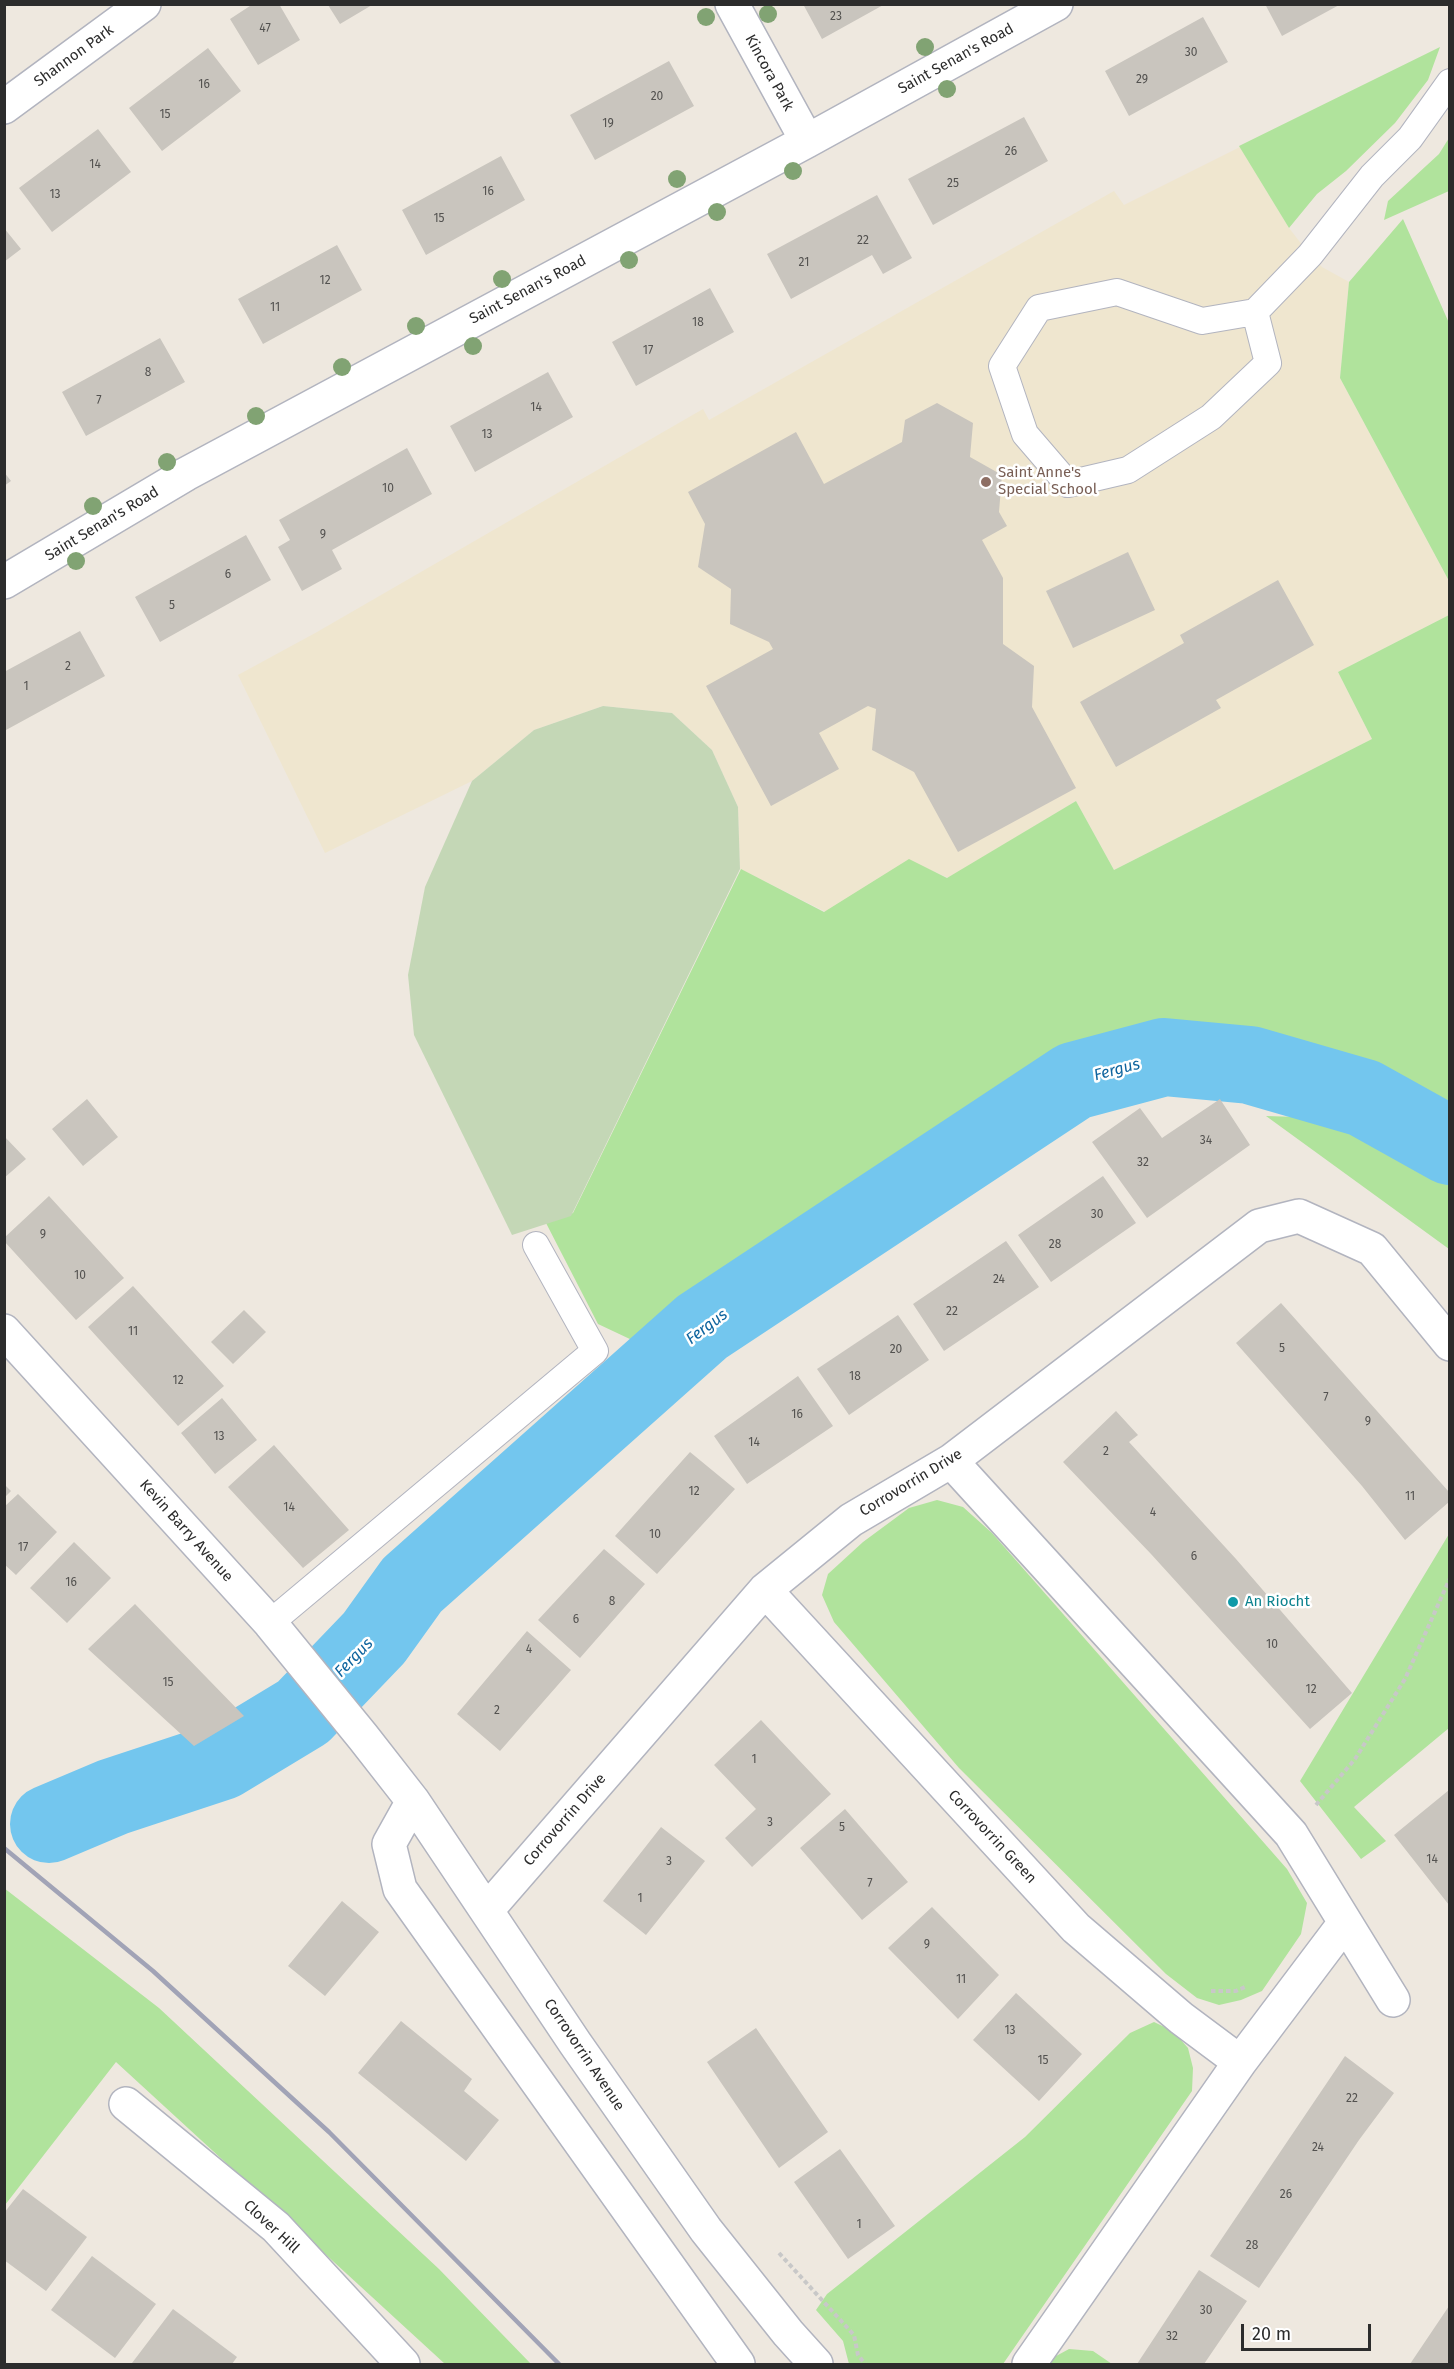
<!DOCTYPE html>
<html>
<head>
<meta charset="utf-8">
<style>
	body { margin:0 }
	#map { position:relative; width:1454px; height:2369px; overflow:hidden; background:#eee8df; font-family:"Fira Sans",sans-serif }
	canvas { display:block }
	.frame { position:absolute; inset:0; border:6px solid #2c2c2c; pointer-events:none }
	.scale { position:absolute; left:1241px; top:2324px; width:130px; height:27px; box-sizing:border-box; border:3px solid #2c2c2c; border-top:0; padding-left:8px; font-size:18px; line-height:21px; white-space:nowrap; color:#2c2c2c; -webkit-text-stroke:4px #fff; paint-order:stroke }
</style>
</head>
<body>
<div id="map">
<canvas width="1454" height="2369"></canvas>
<div class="frame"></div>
<div class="scale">20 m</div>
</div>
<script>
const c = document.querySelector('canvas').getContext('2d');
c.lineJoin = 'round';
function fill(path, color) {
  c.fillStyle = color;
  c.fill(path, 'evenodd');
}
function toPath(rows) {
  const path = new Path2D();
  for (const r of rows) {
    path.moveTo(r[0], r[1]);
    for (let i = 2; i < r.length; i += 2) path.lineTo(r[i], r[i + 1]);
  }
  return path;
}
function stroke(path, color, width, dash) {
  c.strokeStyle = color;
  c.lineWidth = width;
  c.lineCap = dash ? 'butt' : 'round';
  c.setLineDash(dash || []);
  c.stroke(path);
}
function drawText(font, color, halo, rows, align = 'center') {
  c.font = font + ' "Fira Sans",sans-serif';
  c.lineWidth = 5;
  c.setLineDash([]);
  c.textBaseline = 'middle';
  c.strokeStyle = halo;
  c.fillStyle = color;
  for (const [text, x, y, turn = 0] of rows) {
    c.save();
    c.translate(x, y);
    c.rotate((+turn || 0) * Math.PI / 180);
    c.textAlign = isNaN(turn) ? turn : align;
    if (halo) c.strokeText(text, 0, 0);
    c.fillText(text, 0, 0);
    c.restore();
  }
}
const education = toPath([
	[1240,147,1289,228,1310,255,1322,267,1349,282,1340,378,1449,581,1449,615,1338,672,1372,739,1114,870,1076,801,949,878,909,861,826,912,740,869,738,807,712,750,672,713,603,706,534,730,472,781,325,853,238,675,317,632,703,409,709,420,1114,191,1124,205]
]);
const green = toPath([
	[1440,47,1428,80,1395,123,1346,171,1317,194,1289,228,1239,146],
	[1449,138,1449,191,1384,220,1388,201,1439,154],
	[1403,219,1449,323,1449,581,1340,378,1349,282],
	[1449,615,1449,1249,1266,1116,1363,1119,1115,1084,685,1365,598,1324,546,1223,573,1213,741,869,824,912,909,859,947,878,1076,801,1114,870,1372,739,1338,672],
	[937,1500,963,1507,992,1533,1287,1869,1307,1903,1301,1934,1262,1991,1241,2000,1219,2005,1197,1998,1166,1974,959,1768,834,1622,822,1595,828,1574,863,1542,909,1508],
	[1449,1534,1449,1728,1354,1807,1386,1841,1361,1859,1300,1781],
	[4,1888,159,2008,439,2269,531,2364,445,2364,116,2062,5,2205],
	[1154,2022,1173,2031,1188,2048,1193,2068,1192,2091,1003,2364,849,2364,843,2341,816,2310,827,2294,1025,2137,1130,2033],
	[1069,2349,1093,2351,1112,2364,1045,2364,1047,2361]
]);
const cemetery = toPath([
	[603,706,672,713,712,750,738,807,740,869,571,1216,512,1235,414,1035,408,975,425,887,472,781,534,730]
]);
const river = toPath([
	[49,1824,113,1797,222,1761,303,1712,374,1638,412,1585,702,1327,1074,1081,1164,1057,1250,1065,1364,1098,1450,1146]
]);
const building = toPath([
	[253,4,279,4,300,40,258,65,230,19],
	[803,4,885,4,822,39],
	[1265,4,1341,4,1282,36],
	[328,5,372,5,340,24],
	[1203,17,1228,62,1129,116,1105,71],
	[208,48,241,91,162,151,129,108],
	[669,61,694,106,595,160,570,115],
	[1024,117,1048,161,933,225,908,179],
	[98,129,131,172,52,232,19,188],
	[501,156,525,200,426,255,402,210],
	[877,195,912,258,883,274,872,255,791,299,767,254],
	[4,228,21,249,4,262],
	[337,245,362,290,263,344,238,299],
	[710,288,734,332,636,386,612,342],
	[160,338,185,382,86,436,62,392],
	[548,372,573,417,475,472,450,426],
	[937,403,973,423,970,457,1002,475,999,512,1007,526,982,540,1003,578,1003,644,1034,666,1032,707,1076,788,958,852,914,772,872,750,876,709,868,706,819,733,839,769,771,806,706,686,773,649,769,642,730,624,731,589,698,567,705,524,688,492,796,432,824,484,902,442,905,420],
	[407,448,432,494,332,550,342,569,302,591,278,547,290,540,279,520],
	[4,472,11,481,4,486],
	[246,535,271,580,160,642,135,597],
	[1128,552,1155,610,1073,648,1046,591],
	[1278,580,1314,645,1216,700,1221,708,1116,767,1080,702,1184,643,1180,635],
	[80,631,105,676,6,730,4,672],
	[87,1099,118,1137,83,1166,52,1129],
	[1220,1099,1250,1145,1147,1218,1092,1142,1140,1108,1162,1138],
	[4,1136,26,1159,4,1178],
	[1103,1176,1136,1223,1051,1282,1018,1235],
	[49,1196,124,1278,76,1320,4,1241,4,1238],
	[1006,1241,1039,1287,944,1351,913,1304],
	[133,1286,224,1386,178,1426,88,1327],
	[1281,1303,1449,1492,1449,1502,1405,1540,1362,1486,1236,1343],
	[244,1310,266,1332,233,1364,211,1342],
	[898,1315,929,1360,849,1415,817,1369],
	[798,1376,833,1426,747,1484,714,1436],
	[222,1398,257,1440,215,1474,181,1433],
	[1116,1411,1138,1435,1129,1442,1236,1559,1352,1693,1310,1729,1151,1554,1063,1462],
	[274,1445,349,1530,303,1568,228,1487],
	[690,1452,735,1489,657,1574,615,1536],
	[4,1484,11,1491,4,1498],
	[18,1494,57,1532,16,1575,4,1564,4,1507],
	[74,1542,111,1578,67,1623,30,1588],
	[604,1549,645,1584,580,1658,538,1620],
	[135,1604,244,1716,194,1746,88,1649],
	[527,1631,571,1670,500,1751,457,1714],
	[761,1720,831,1794,752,1867,725,1838,756,1809,714,1765],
	[1449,1790,1449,1905,1394,1835],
	[845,1809,908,1882,862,1920,800,1848],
	[661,1827,705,1861,646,1935,603,1901],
	[342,1901,379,1932,325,1996,288,1966],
	[932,1907,999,1975,958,2019,888,1948],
	[1016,1993,1082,2054,1039,2101,973,2040],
	[401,2021,472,2079,464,2091,499,2120,466,2161,358,2073],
	[756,2028,828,2132,779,2168,707,2062],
	[1345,2056,1394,2093,1359,2140,1259,2288,1210,2256],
	[840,2149,895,2226,848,2259,794,2182],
	[23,2189,87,2237,46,2291,4,2260,4,2213],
	[92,2256,156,2304,115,2358,51,2310],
	[1199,2270,1247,2301,1204,2364,1137,2364],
	[1449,2306,1449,2364,1410,2364,1445,2312],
	[173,2309,237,2357,232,2364,134,2364,132,2363]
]);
const path = toPath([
	[1316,1805,1355,1759,1405,1679,1450,1578],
	[1211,1991,1236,1991,1245,1987],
	[779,2253,854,2335,858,2355,865,2364]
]);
const service = toPath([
	[1255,312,1268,363,1211,417,1128,470,1068,484,1025,434,1002,366,1039,308,1117,292,1202,321,1255,312,1310,255,1372,176,1410,138,1450,82],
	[270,1623,595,1351,536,1245]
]);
const minor = toPath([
	[732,4,807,141],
	[4,107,144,4],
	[4,582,186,474,807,141,1056,4],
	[4,1331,270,1623,363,1737,413,1801,575,2043,706,2230,788,2333,816,2364],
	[951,1461,1291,1834,1393,2000],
	[765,1590,1076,1928,1181,2018,1240,2062,1344,1924],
	[413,1801,389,1844,400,1889,738,2364],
	[487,1910,765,1590,851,1520,951,1461,1259,1226,1299,1216,1372,1249,1450,1344],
	[126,2104,276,2227,403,2364],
	[1029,2364,1240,2062]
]);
const rail = toPath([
	[4,1848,153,1971,329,2132,559,2364]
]);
const trees = [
	[768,14],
	[706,17],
	[925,47],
	[947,89],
	[793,171],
	[677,179],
	[717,212],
	[629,260],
	[502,279],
	[416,326],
	[473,346],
	[342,367],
	[256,416],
	[167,462],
	[93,506],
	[76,561]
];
const markers = [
	[986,482,6,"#8d6e63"],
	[1233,1602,6,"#0f9aa8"]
];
const numberNames = [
	["23",836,17],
	["47",265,29],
	["30",1191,53],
	["29",1142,80],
	["16",204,85],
	["20",657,97],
	["15",165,115],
	["19",608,124],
	["26",1011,152],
	["14",95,165],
	["25",953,184],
	["16",488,192],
	["13",55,195],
	["15",439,219],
	["22",863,241],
	["21",804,263],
	["12",325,281],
	["11",275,308],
	["18",698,323],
	["17",648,351],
	["8",148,373],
	["7",99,401],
	["14",536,408],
	["13",487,435],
	["10",388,489],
	["9",323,535],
	["6",228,575],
	["5",172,606],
	["2",68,667],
	["1",26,687],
	["34",1206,1141],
	["32",1143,1163],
	["30",1097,1215],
	["9",43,1235],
	["28",1055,1245],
	["10",80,1276],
	["24",999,1280],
	["22",952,1312],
	["11",133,1332],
	["5",1282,1349],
	["20",896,1350],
	["18",855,1377],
	["12",178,1381],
	["7",1326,1398],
	["16",797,1415],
	["9",1368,1422],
	["13",219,1437],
	["14",754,1443],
	["2",1106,1452],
	["12",694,1492],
	["11",1410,1497],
	["14",289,1508],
	["4",1153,1513],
	["10",655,1535],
	["17",23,1548],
	["6",1194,1557],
	["16",71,1583],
	["8",612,1602],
	["6",576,1620],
	["10",1272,1645],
	["4",529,1650],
	["15",168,1683],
	["12",1311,1690],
	["2",497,1711],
	["1",754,1760],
	["3",770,1823],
	["5",842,1828],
	["14",1432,1860],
	["3",669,1862],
	["7",870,1884],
	["1",640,1899],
	["9",927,1945],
	["11",961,1980],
	["13",1010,2031],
	["15",1043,2061],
	["22",1352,2099],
	["24",1318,2148],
	["26",1286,2195],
	["1",859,2225],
	["28",1252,2246],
	["30",1206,2311],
	["32",1172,2337]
];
const streetNames = [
	["Shannon Park",74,56,-36],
	["Saint Senan's Road",956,59,-29],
	["Kincora Park",769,73,61],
	["Saint Senan's Road",528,290,-28],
	["Saint Senan's Road",102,524,-31],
	["Corrovorrin Drive",911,1483,-31],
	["Kevin Barry Avenue",186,1531,48],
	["Corrovorrin Drive",565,1820,-49],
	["Corrovorrin Green",992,1837,47],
	["Corrovorrin Avenue",584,2055,56],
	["Clover Hill",271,2227,43]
];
const educationNames = [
	["Saint Anne's",998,473],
	["Special School",998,490]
];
const cultureNames = [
	["An Riocht",1245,1602]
];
const waterNames = [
	["Fergus",1117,1070,-15],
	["Fergus",707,1327,-37],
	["Fergus",354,1658,-46]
];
fill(education, '#efe6cf');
fill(green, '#b0e39c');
fill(cemetery, '#c4d7b6');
stroke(river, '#73c6ee', 78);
fill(building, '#c9c5be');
stroke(service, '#b2b4bf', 28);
stroke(minor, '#b2b4bf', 36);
stroke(path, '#c8c8c8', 4, [4.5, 3]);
stroke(service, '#fff', 26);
stroke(minor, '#fff', 33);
stroke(rail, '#a1a3b6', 4.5);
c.fillStyle = '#81a373';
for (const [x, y] of trees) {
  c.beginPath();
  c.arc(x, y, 9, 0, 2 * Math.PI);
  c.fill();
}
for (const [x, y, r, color] of markers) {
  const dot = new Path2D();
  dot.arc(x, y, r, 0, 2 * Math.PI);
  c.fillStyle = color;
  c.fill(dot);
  stroke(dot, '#fff', 2);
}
drawText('12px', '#535250', null, numberNames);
drawText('15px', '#2c2c2c', '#fff', streetNames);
drawText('15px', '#785e54', '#fff', educationNames, 'left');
drawText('15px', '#0d838f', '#fff', cultureNames, 'left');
drawText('italic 16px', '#0e649e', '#fff', waterNames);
</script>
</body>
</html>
